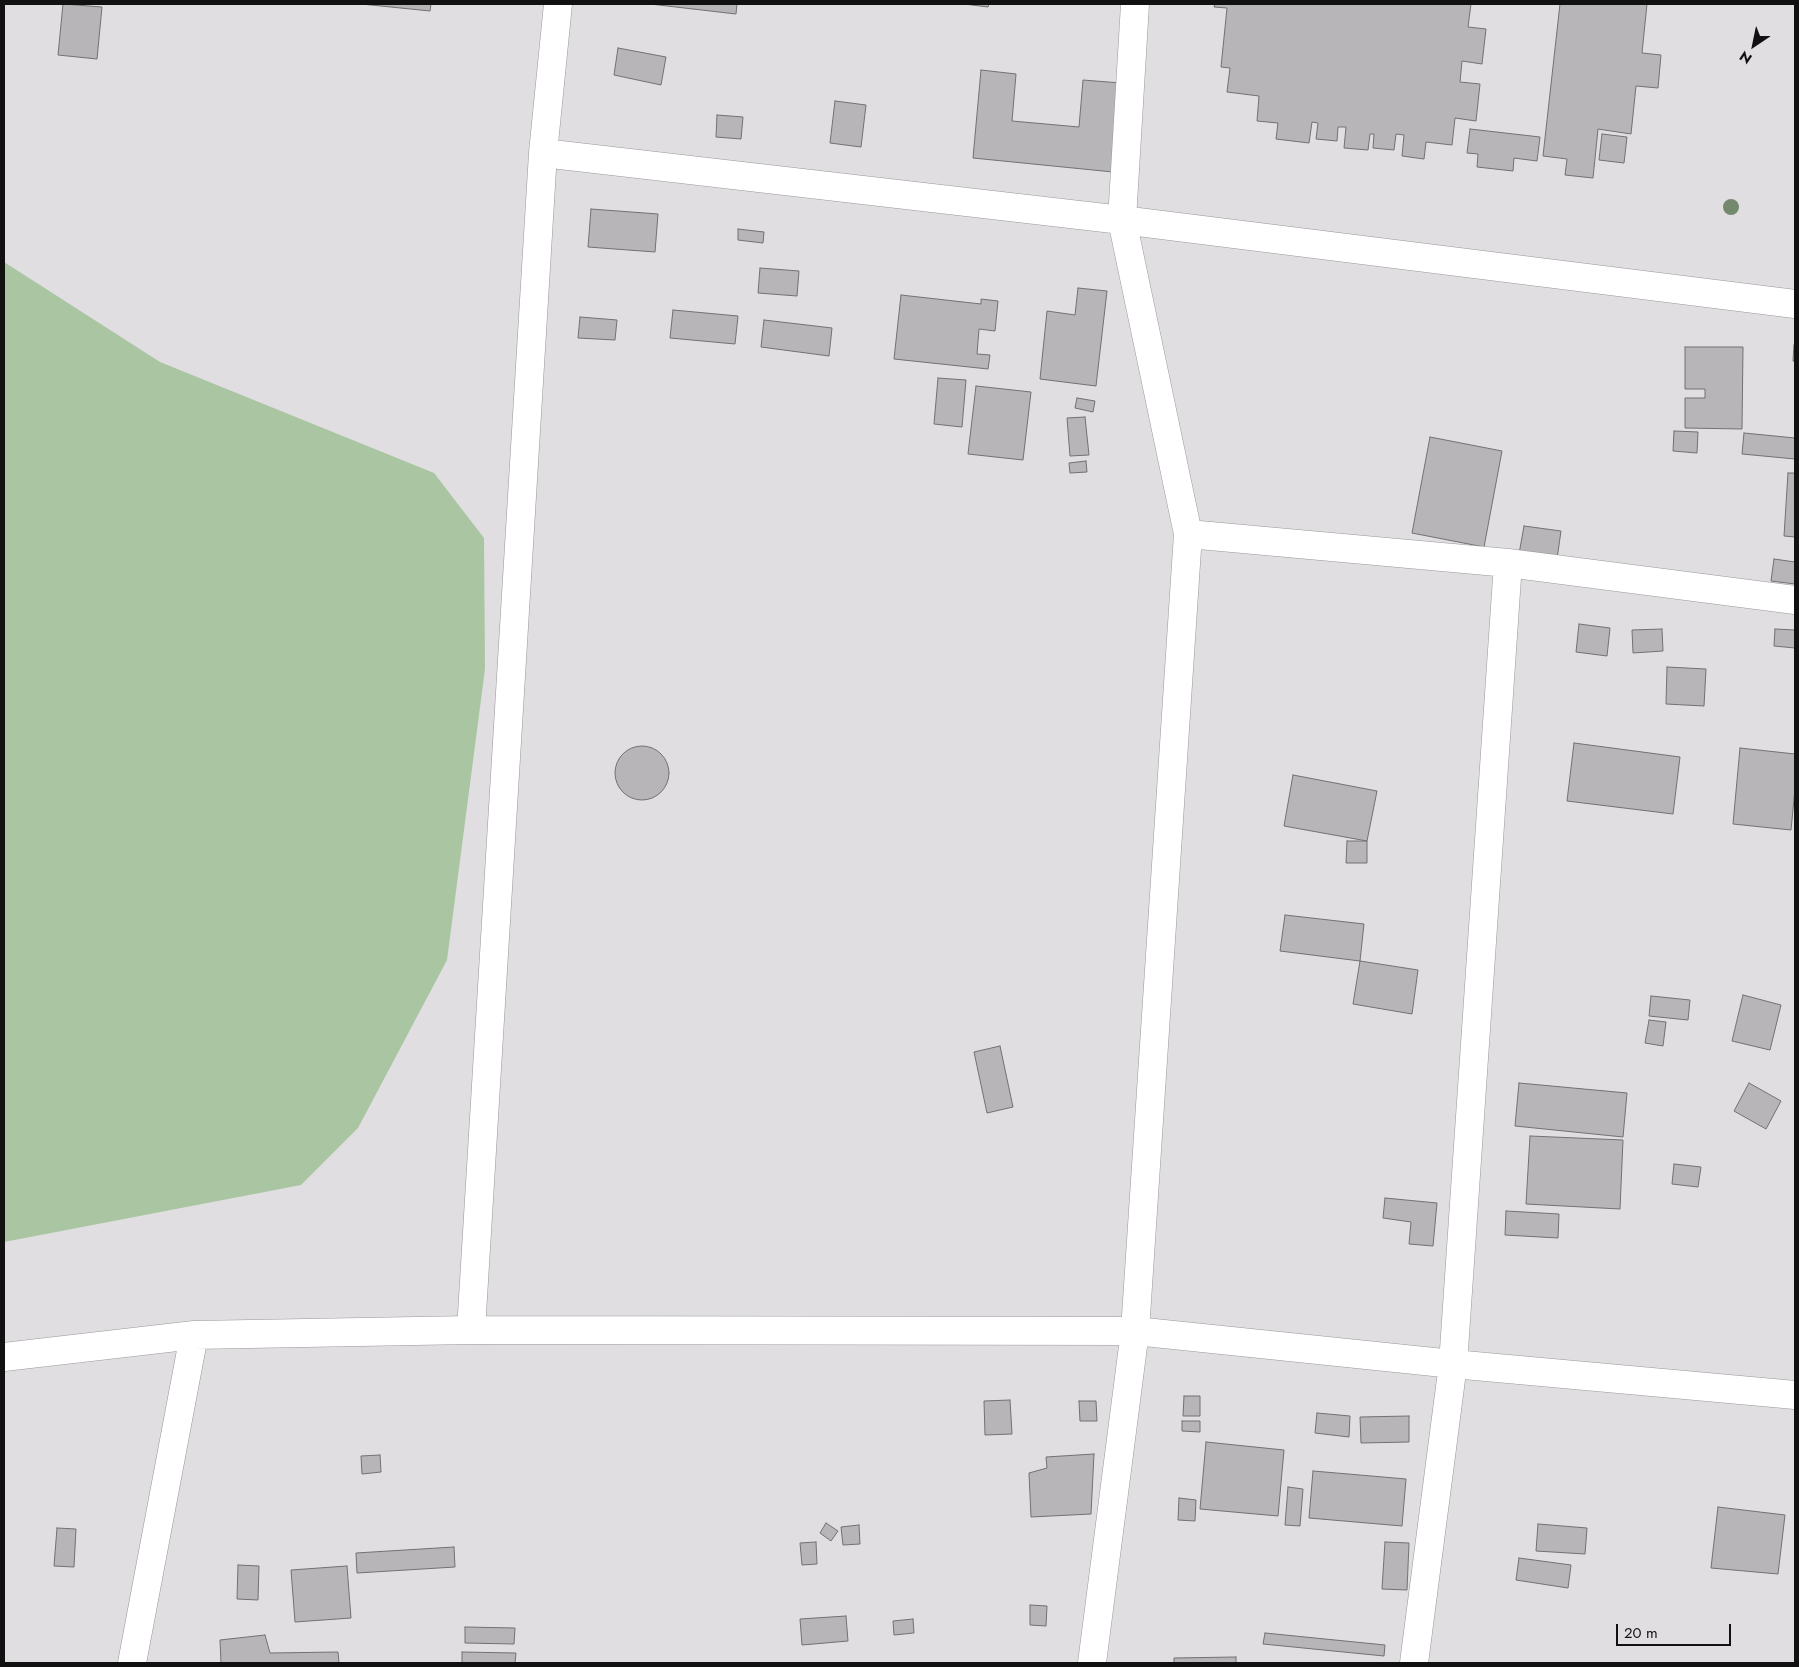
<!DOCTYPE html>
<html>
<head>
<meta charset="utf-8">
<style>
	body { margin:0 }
	#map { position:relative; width:1799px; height:1667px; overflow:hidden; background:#e0dee1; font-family:Jost,sans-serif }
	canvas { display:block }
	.frame { position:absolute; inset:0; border:5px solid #121112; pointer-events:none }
	.north { position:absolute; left:1729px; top:20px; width:50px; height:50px; -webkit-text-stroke:4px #e0dee1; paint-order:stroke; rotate:214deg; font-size:14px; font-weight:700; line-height:20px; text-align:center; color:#121112 }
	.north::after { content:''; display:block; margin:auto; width:18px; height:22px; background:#121112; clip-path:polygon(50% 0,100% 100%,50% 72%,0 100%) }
	.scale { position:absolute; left:1616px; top:1624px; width:115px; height:22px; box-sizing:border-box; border:2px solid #121112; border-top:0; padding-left:6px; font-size:15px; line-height:18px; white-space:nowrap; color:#121112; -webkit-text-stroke:4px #e0dee1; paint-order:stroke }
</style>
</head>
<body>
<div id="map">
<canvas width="1799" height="1667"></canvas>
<div class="frame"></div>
<div class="north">N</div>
<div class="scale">20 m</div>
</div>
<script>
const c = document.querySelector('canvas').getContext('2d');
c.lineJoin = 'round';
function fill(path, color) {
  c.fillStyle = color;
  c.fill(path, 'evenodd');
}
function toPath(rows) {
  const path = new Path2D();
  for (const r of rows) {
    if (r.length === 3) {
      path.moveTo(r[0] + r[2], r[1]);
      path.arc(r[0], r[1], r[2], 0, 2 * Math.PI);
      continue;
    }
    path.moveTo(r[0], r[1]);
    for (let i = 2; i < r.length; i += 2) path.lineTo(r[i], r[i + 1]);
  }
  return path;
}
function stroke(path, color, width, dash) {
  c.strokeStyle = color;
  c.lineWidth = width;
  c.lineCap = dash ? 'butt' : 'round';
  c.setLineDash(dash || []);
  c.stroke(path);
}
const green = toPath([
	[4,262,160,362,434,473,484,538,485,669,447,960,358,1128,301,1185,4,1242]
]);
const building = toPath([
	[63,4,102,7,97,59,58,55,63,4],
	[361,4,431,4,430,11,361,4],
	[650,4,737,4,736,14,650,4],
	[964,4,989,4,988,7,964,4],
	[1215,4,1471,4,1468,27,1486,29,1482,64,1462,61,1460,82,1480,84,1476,121,1455,118,1452,145,1426,142,1424,159,1402,156,1404,135,1396,134,1394,150,1373,148,1374,134,1370,134,1368,150,1344,148,1346,127,1338,127,1337,141,1316,139,1318,123,1312,122,1309,143,1276,139,1278,123,1257,121,1259,96,1227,92,1230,68,1221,67,1227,8,1214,7,1215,4],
	[1560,4,1647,4,1642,53,1661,55,1658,88,1636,86,1631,134,1598,129,1593,178,1565,175,1567,159,1543,156,1560,4],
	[618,48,666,57,661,85,614,75,618,48],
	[981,70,1016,74,1012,121,1079,127,1083,80,1121,83,1113,172,973,158,981,70],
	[835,101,866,105,861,147,830,143,835,101],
	[717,115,743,117,741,139,716,137,717,115],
	[1470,129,1540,137,1537,161,1514,158,1513,171,1477,167,1478,154,1467,153,1470,129],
	[1602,134,1627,137,1624,163,1599,160,1602,134],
	[591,209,658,214,655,252,588,247,591,209],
	[738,229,764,232,763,243,738,240,738,229],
	[760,268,799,271,797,296,758,293,760,268],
	[1078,288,1107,291,1096,386,1040,379,1047,311,1075,315,1078,288],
	[901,295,981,304,981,299,998,301,995,331,979,329,977,354,990,355,988,369,894,359,901,295],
	[673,310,738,316,735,344,670,338,673,310],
	[580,317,617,320,615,340,578,338,580,317],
	[764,320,832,328,829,356,761,347,764,320],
	[1794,345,1795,345,1795,361,1793,361,1794,345],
	[1685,347,1743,347,1742,429,1685,428,1685,398,1705,398,1705,389,1685,389,1685,347],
	[938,378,966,380,962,427,934,424,938,378],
	[976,386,1031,392,1023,460,968,454,976,386],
	[1077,398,1095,401,1093,412,1075,408,1077,398],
	[1085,417,1089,455,1070,456,1067,418,1085,417],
	[1674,431,1698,432,1697,453,1673,451,1674,431],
	[1744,433,1795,438,1795,459,1742,454,1744,433],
	[1430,437,1502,451,1484,547,1412,533,1430,437],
	[1086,461,1087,472,1070,473,1069,463,1086,461],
	[1788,473,1795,473,1795,537,1784,536,1788,473],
	[1524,526,1561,531,1557,559,1519,554,1524,526],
	[1774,559,1795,562,1795,584,1771,581,1774,559],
	[1579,624,1610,628,1607,656,1576,652,1579,624],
	[1662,629,1663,651,1633,653,1632,630,1662,629],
	[1775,629,1795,630,1795,648,1774,646,1775,629],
	[1667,667,1706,669,1704,706,1666,704,1667,667],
	[1574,743,1680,757,1673,814,1567,801,1574,743],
	[642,773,27],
	[1740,748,1795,754,1795,789,1791,830,1733,824,1740,748],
	[1293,775,1377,791,1367,841,1284,826,1293,775],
	[1347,841,1367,841,1367,863,1346,863,1347,841],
	[1285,915,1364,924,1360,961,1280,951,1285,915],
	[1360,961,1418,970,1412,1014,1353,1004,1360,961],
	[1743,995,1781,1005,1770,1050,1732,1041,1743,995],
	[1651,996,1690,1000,1688,1020,1649,1016,1651,996],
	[1649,1020,1666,1022,1663,1046,1645,1043,1649,1020],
	[1000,1046,1013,1107,987,1113,974,1052,1000,1046],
	[1519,1083,1627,1093,1623,1137,1515,1126,1519,1083],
	[1749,1083,1781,1101,1766,1129,1734,1111,1749,1083],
	[1530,1136,1623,1140,1620,1209,1526,1204,1530,1136],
	[1674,1164,1701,1167,1698,1187,1672,1184,1674,1164],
	[1385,1198,1437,1203,1433,1246,1409,1244,1411,1222,1383,1218,1385,1198],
	[1506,1211,1559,1214,1558,1238,1505,1235,1506,1211],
	[1184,1396,1200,1396,1200,1416,1183,1416,1184,1396],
	[1010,1400,1012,1434,985,1435,984,1401,1010,1400],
	[1079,1401,1096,1401,1097,1421,1080,1421,1079,1401],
	[1317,1413,1350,1416,1349,1437,1315,1433,1317,1413],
	[1409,1416,1409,1442,1361,1443,1360,1417,1409,1416],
	[1182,1421,1200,1421,1200,1432,1182,1431,1182,1421],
	[1206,1442,1284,1450,1278,1516,1200,1509,1206,1442],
	[1094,1454,1091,1514,1031,1517,1029,1473,1047,1468,1046,1457,1094,1454],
	[380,1455,381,1472,362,1474,361,1456,380,1455],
	[1313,1471,1406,1479,1402,1526,1309,1518,1313,1471],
	[1288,1487,1303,1489,1300,1526,1285,1525,1288,1487],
	[1179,1498,1196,1500,1195,1521,1178,1520,1179,1498],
	[1718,1507,1785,1515,1778,1574,1711,1568,1718,1507],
	[826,1523,838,1531,831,1541,820,1533,826,1523],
	[1538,1524,1587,1528,1585,1554,1536,1551,1538,1524],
	[859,1525,860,1544,843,1545,841,1527,859,1525],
	[57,1528,76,1529,74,1567,54,1566,57,1528],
	[816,1542,817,1564,802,1565,800,1543,816,1542],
	[1385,1542,1409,1543,1407,1590,1382,1589,1385,1542],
	[454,1547,455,1567,357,1573,356,1553,454,1547],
	[1519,1558,1571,1565,1568,1588,1516,1580,1519,1558],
	[238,1565,259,1566,258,1600,237,1599,238,1565],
	[347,1566,351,1618,295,1622,291,1570,347,1566],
	[1030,1605,1047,1606,1046,1626,1030,1625,1030,1605],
	[846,1616,848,1641,802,1645,800,1619,846,1616],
	[913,1619,914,1633,894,1635,893,1621,913,1619],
	[465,1627,515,1628,514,1644,465,1643,465,1627],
	[1265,1633,1385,1645,1384,1656,1263,1644,1265,1633],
	[265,1635,270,1653,338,1652,339,1663,221,1663,220,1640,265,1635],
	[462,1652,516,1653,515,1663,462,1663,462,1652],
	[1236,1657,1236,1663,1174,1663,1174,1658,1236,1657]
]);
const street = toPath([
	[543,153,1122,220,1795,304],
	[1188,534,1508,563,1453,1364,1414,1663],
	[1508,563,1795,600],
	[471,1330,543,153,558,4],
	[4,1357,194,1335,471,1330,1135,1331,1453,1364,1795,1395],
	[132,1663,194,1335],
	[1092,1663,1135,1331,1188,534,1122,220,1135,4]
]);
const trees = [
	[1731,207]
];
fill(green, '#a9c5a2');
fill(building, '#b7b5b8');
stroke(building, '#727073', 1);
stroke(street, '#99979a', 29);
stroke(street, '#fff', 28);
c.fillStyle = '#74886e';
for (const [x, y] of trees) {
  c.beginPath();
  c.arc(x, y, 8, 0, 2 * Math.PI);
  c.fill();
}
</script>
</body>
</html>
